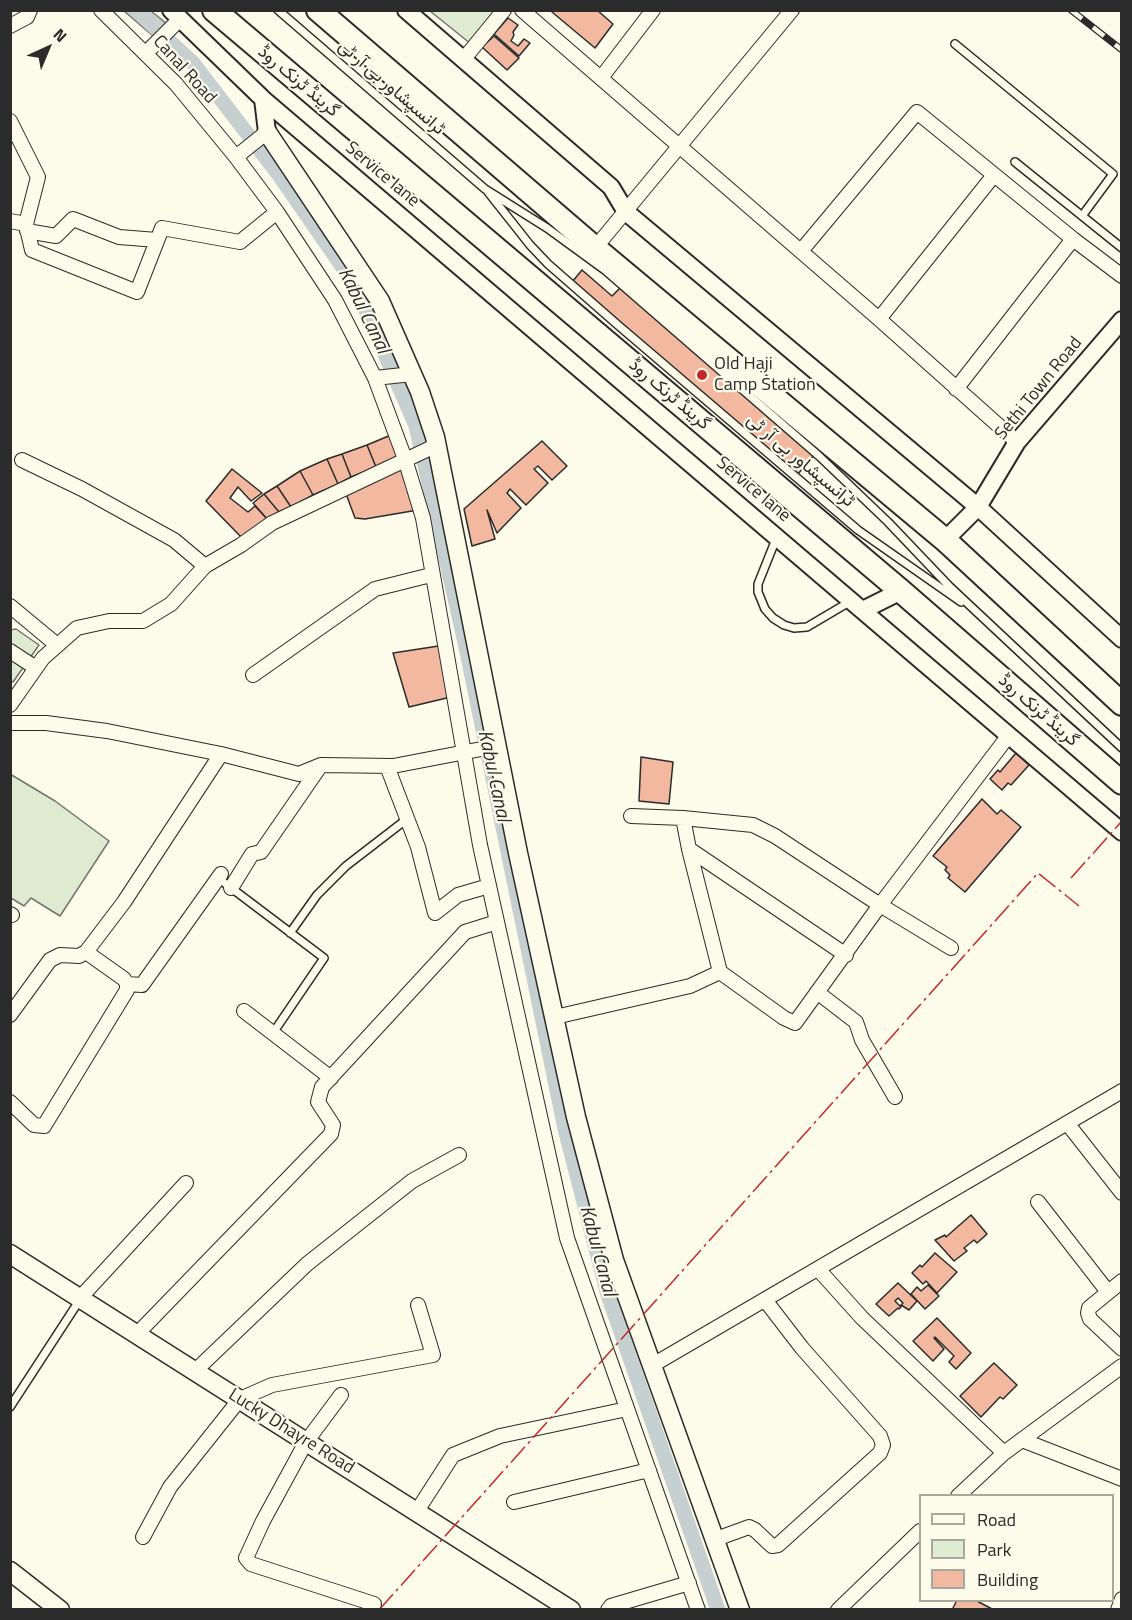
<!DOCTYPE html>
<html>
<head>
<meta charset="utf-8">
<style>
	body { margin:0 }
	#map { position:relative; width:1132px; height:1620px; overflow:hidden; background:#fdfbea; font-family:"Titillium Web",sans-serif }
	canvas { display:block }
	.frame { position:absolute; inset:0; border:12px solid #2b2b2b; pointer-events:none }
	.legend { position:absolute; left:919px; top:1494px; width:195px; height:108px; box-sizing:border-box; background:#fdfbea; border:2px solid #a9a89e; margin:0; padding:8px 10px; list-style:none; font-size:18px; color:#2b2b2b }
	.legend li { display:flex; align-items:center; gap:12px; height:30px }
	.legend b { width:30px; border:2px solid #a9a89e }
	.north { position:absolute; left:18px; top:18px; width:60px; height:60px; -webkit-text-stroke:4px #fdfbea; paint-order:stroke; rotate:44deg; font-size:16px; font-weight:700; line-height:24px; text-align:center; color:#2b2b2b }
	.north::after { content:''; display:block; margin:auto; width:21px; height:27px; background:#2b2b2b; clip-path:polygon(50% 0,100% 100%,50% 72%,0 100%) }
</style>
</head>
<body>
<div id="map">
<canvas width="1132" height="1620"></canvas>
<div class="frame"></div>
<ul class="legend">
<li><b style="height:8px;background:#fdfbea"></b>Road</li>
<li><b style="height:16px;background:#deebd1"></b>Park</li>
<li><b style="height:16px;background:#f2b8a0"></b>Building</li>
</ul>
<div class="north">N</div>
</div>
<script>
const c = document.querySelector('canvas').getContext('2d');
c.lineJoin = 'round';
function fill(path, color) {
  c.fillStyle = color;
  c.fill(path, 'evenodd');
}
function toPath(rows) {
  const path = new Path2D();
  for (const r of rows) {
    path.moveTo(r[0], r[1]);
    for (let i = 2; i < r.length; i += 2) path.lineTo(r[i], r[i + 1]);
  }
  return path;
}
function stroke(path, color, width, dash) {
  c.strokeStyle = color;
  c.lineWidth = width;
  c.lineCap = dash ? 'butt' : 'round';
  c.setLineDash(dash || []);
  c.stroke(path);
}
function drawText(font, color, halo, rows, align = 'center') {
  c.font = font + ' "Titillium Web",Vazirmatn,sans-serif';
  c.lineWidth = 4.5;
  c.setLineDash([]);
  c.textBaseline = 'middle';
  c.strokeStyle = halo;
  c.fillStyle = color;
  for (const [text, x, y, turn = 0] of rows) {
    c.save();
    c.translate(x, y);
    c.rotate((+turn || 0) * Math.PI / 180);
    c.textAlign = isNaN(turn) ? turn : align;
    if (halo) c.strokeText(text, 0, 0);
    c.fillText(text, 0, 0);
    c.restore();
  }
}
const green = toPath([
	[430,11,497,11,471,44,430,11],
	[16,629,39,645,13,682,11,681,10,630,16,629],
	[10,774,55,801,109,841,60,916,31,898,24,906,11,898,10,774]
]);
const water = toPath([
	[124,11,151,11,166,23,153,36,124,11]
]);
const canal = toPath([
	[136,10,193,63,279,175,355,285,416,426,466,647,565,1129,608,1295,718,1610]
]);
const building = toPath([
	[553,10,597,10,613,24,595,48,552,12,553,10],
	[508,18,518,25,513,32,514,35,511,41,518,46,524,39,530,43,519,56,494,34,508,18],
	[494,36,519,58,507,70,482,47,494,36],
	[582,270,612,296,621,287,815,454,798,474,572,282,582,270],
	[391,435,400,458,376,467,367,445,391,435],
	[542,441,567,466,552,480,538,466,534,469,548,483,526,505,510,489,507,493,521,508,497,533,487,510,495,539,472,546,464,509,542,441],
	[367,445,376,467,351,477,342,454,367,445],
	[342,454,351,477,338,484,327,459,342,454],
	[327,459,338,484,313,495,300,471,327,459],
	[404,465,418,510,365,519,355,518,345,491,404,465],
	[232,469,262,493,251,501,238,487,230,498,248,512,255,506,267,519,244,540,206,501,232,469],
	[300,471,313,495,291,507,277,486,300,471],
	[277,486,291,507,279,512,264,494,277,486],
	[264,494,279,512,269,521,253,503,264,494],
	[445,645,455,696,409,707,393,653,445,645],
	[1016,753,1029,765,1011,785,1008,783,1002,790,990,779,998,770,1000,772,1016,753],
	[641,757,673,762,669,804,639,801,641,757],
	[982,799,997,814,1001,810,1021,827,965,892,948,878,950,875,945,870,947,867,933,856,982,799],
	[971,1215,987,1234,977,1243,974,1240,964,1248,967,1251,954,1261,935,1240,945,1235,946,1237,971,1215],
	[935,1253,957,1272,937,1293,926,1281,923,1284,912,1273,920,1265,922,1267,935,1253],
	[898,1283,917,1301,909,1310,901,1305,903,1303,898,1298,895,1301,901,1307,899,1309,898,1308,889,1316,876,1304,898,1283],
	[928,1285,939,1296,925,1309,911,1294,917,1287,921,1291,928,1285],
	[937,1318,971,1353,956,1369,949,1362,954,1356,935,1337,934,1338,944,1349,933,1361,913,1341,937,1318],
	[994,1363,1017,1385,1003,1399,1000,1397,981,1417,960,1396,994,1363],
	[957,1600,975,1600,994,1610,952,1610,957,1600]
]);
const service = toPath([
	[278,10,485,189,547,228,606,271,819,456,888,522,949,586,1122,748],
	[955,44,1113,174,1082,216],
	[1015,162,1122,248],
	[488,192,530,245,548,264,619,326,858,530,961,602],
	[776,539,758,584,758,592,765,609,773,618,784,625,794,628,807,627,851,601],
	[218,878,324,958,273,1033],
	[290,933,317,895,346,866,407,819],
	[10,1407,79,1301]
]);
const minor = toPath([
	[522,10,879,319,1017,442],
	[10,26,27,17,30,10],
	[146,53,180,19],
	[463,60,504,10],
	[601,78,653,10],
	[10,121,38,177,26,224],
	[236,157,267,132],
	[277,212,335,300,375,378,405,459,423,518,480,845,567,1238,698,1610],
	[10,221,26,224,32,250,137,292,162,228,240,242,277,212,236,157,176,84,101,10],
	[27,231,56,236,73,219,119,237,157,240],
	[595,248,792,10],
	[801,251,917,112,1073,239,1122,276],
	[879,319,994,175],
	[375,378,412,374],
	[956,389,1073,239],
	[22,460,82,489,174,540,205,566],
	[10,606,57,645],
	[10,651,36,668],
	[253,675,375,589,431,575],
	[10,705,43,658,77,628,109,621,143,621,171,604,205,566,241,545,272,523,437,445],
	[10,723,46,723,107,731,221,754,299,774,321,765],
	[387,766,418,847,435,913,458,895,489,886],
	[631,816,683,818],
	[689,849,846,955],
	[231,888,252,854,261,852,321,765,393,766,497,746],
	[10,914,12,915],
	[720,972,689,849,683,818,753,825,775,836,880,905,951,948],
	[127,984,142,985,221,874],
	[817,992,856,1022,862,1040,895,1097],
	[244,1011,331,1078],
	[10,1015,50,960,60,955,79,956,86,952,124,902,221,754],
	[555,1017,690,986,720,972,784,1018,795,1023,880,905,1009,735],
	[10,1102,34,1125,44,1126,127,990,127,984,124,979,86,952],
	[1067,1123,1122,1193],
	[1038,1202,1108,1292],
	[818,1269,862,1318,1004,1453],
	[1122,1281,1089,1308,1088,1313,1090,1319,1122,1349],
	[80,1298,186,1183],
	[137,1334,331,1134,333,1125,318,1102,322,1087,465,932,497,922],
	[651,1366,1122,1091],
	[195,1371,307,1264,412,1181,459,1155],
	[341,1395,306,1442,263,1521,246,1558,251,1564,374,1604],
	[1022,1440,1122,1479],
	[958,1496,1004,1453,1122,1366],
	[514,1502,649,1470],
	[417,1511,453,1455,500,1436,627,1409],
	[143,1537,170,1487,240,1399,272,1385,433,1355,418,1305],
	[716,1539,749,1527,755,1530,772,1546,778,1545,880,1453,883,1445,880,1436,802,1348,765,1300],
	[608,1610,611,1606,689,1583],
	[838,1610,920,1531],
	[1118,1610,1122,1599]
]);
const tertiary = toPath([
	[171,10,263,99,1122,832],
	[406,10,611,187,626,212,978,507,1122,639],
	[263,99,267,132],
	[945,540,978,507,1017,442,1122,320],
	[863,610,901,591]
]);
const secondary = toPath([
	[267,132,380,301,420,392,435,437,518,853,576,1117,614,1260,740,1610],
	[10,1254,571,1610],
	[10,1571,60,1610]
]);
const trunk = toPath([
	[214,10,901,591,1122,783],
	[318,10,595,248,945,540,1122,704]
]);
const rail = toPath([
	[1071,10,1122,50]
]);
const power = toPath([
	[1071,878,1122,821],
	[379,1610,1038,873,1079,906]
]);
const markers = [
	[702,375,6,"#c62828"]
];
const streetNames = [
	["Canal Road",184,70,48],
	["گرینڈ ٹرنک روڈ",298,82,40],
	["ٹرانسپشاور بی آر ٹی",391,88,41],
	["Service lane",382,175,40],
	["Sethi Town Road",1039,389,-51],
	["گرینڈ ٹرنک روڈ",669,395,40],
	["ٹرانسپشاور بی آر ٹی",800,461,40],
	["Service lane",753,490,40],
	["گرینڈ ٹرنک روڈ",1038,711,41],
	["Lucky Dhayre Road",291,1432,32]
];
const poiNames = [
	["Old Haji",714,365],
	["Camp Station",714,386]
];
const waterNames = [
	["Kabul Canal",363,311,64],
	["Kabul Canal",493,776,78],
	["Kabul Canal",597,1251,75]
];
fill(green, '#deebd1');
stroke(green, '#74746e', 1.5);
fill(water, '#c7d0d0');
stroke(water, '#74746e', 1.5);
stroke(canal, '#c7d0d0', 15);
fill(building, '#f2b8a0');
stroke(building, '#2b2b2b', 1.5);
stroke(service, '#2b2b2b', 10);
stroke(minor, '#2b2b2b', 16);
stroke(tertiary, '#2b2b2b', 20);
stroke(secondary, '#2b2b2b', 21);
stroke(trunk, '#2b2b2b', 26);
stroke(service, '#fdfbea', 7);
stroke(minor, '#fdfbea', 14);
stroke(tertiary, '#fdfbea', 16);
stroke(secondary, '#fdfbea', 18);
stroke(trunk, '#fdfbea', 22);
stroke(rail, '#2b2b2b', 7);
stroke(rail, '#fdfbea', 4.5, [14]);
stroke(power, '#c62828', 1.5, [21, 4.5, 3, 4.5]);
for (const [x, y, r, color] of markers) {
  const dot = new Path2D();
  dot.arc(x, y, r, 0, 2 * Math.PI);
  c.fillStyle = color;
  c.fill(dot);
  stroke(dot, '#fdfbea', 2);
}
drawText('18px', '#2b2b2b', '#fdfbea', streetNames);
drawText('18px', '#2b2b2b', '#fdfbea', poiNames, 'left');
drawText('italic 20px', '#2b2b2b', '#fdfbea', waterNames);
</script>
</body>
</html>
